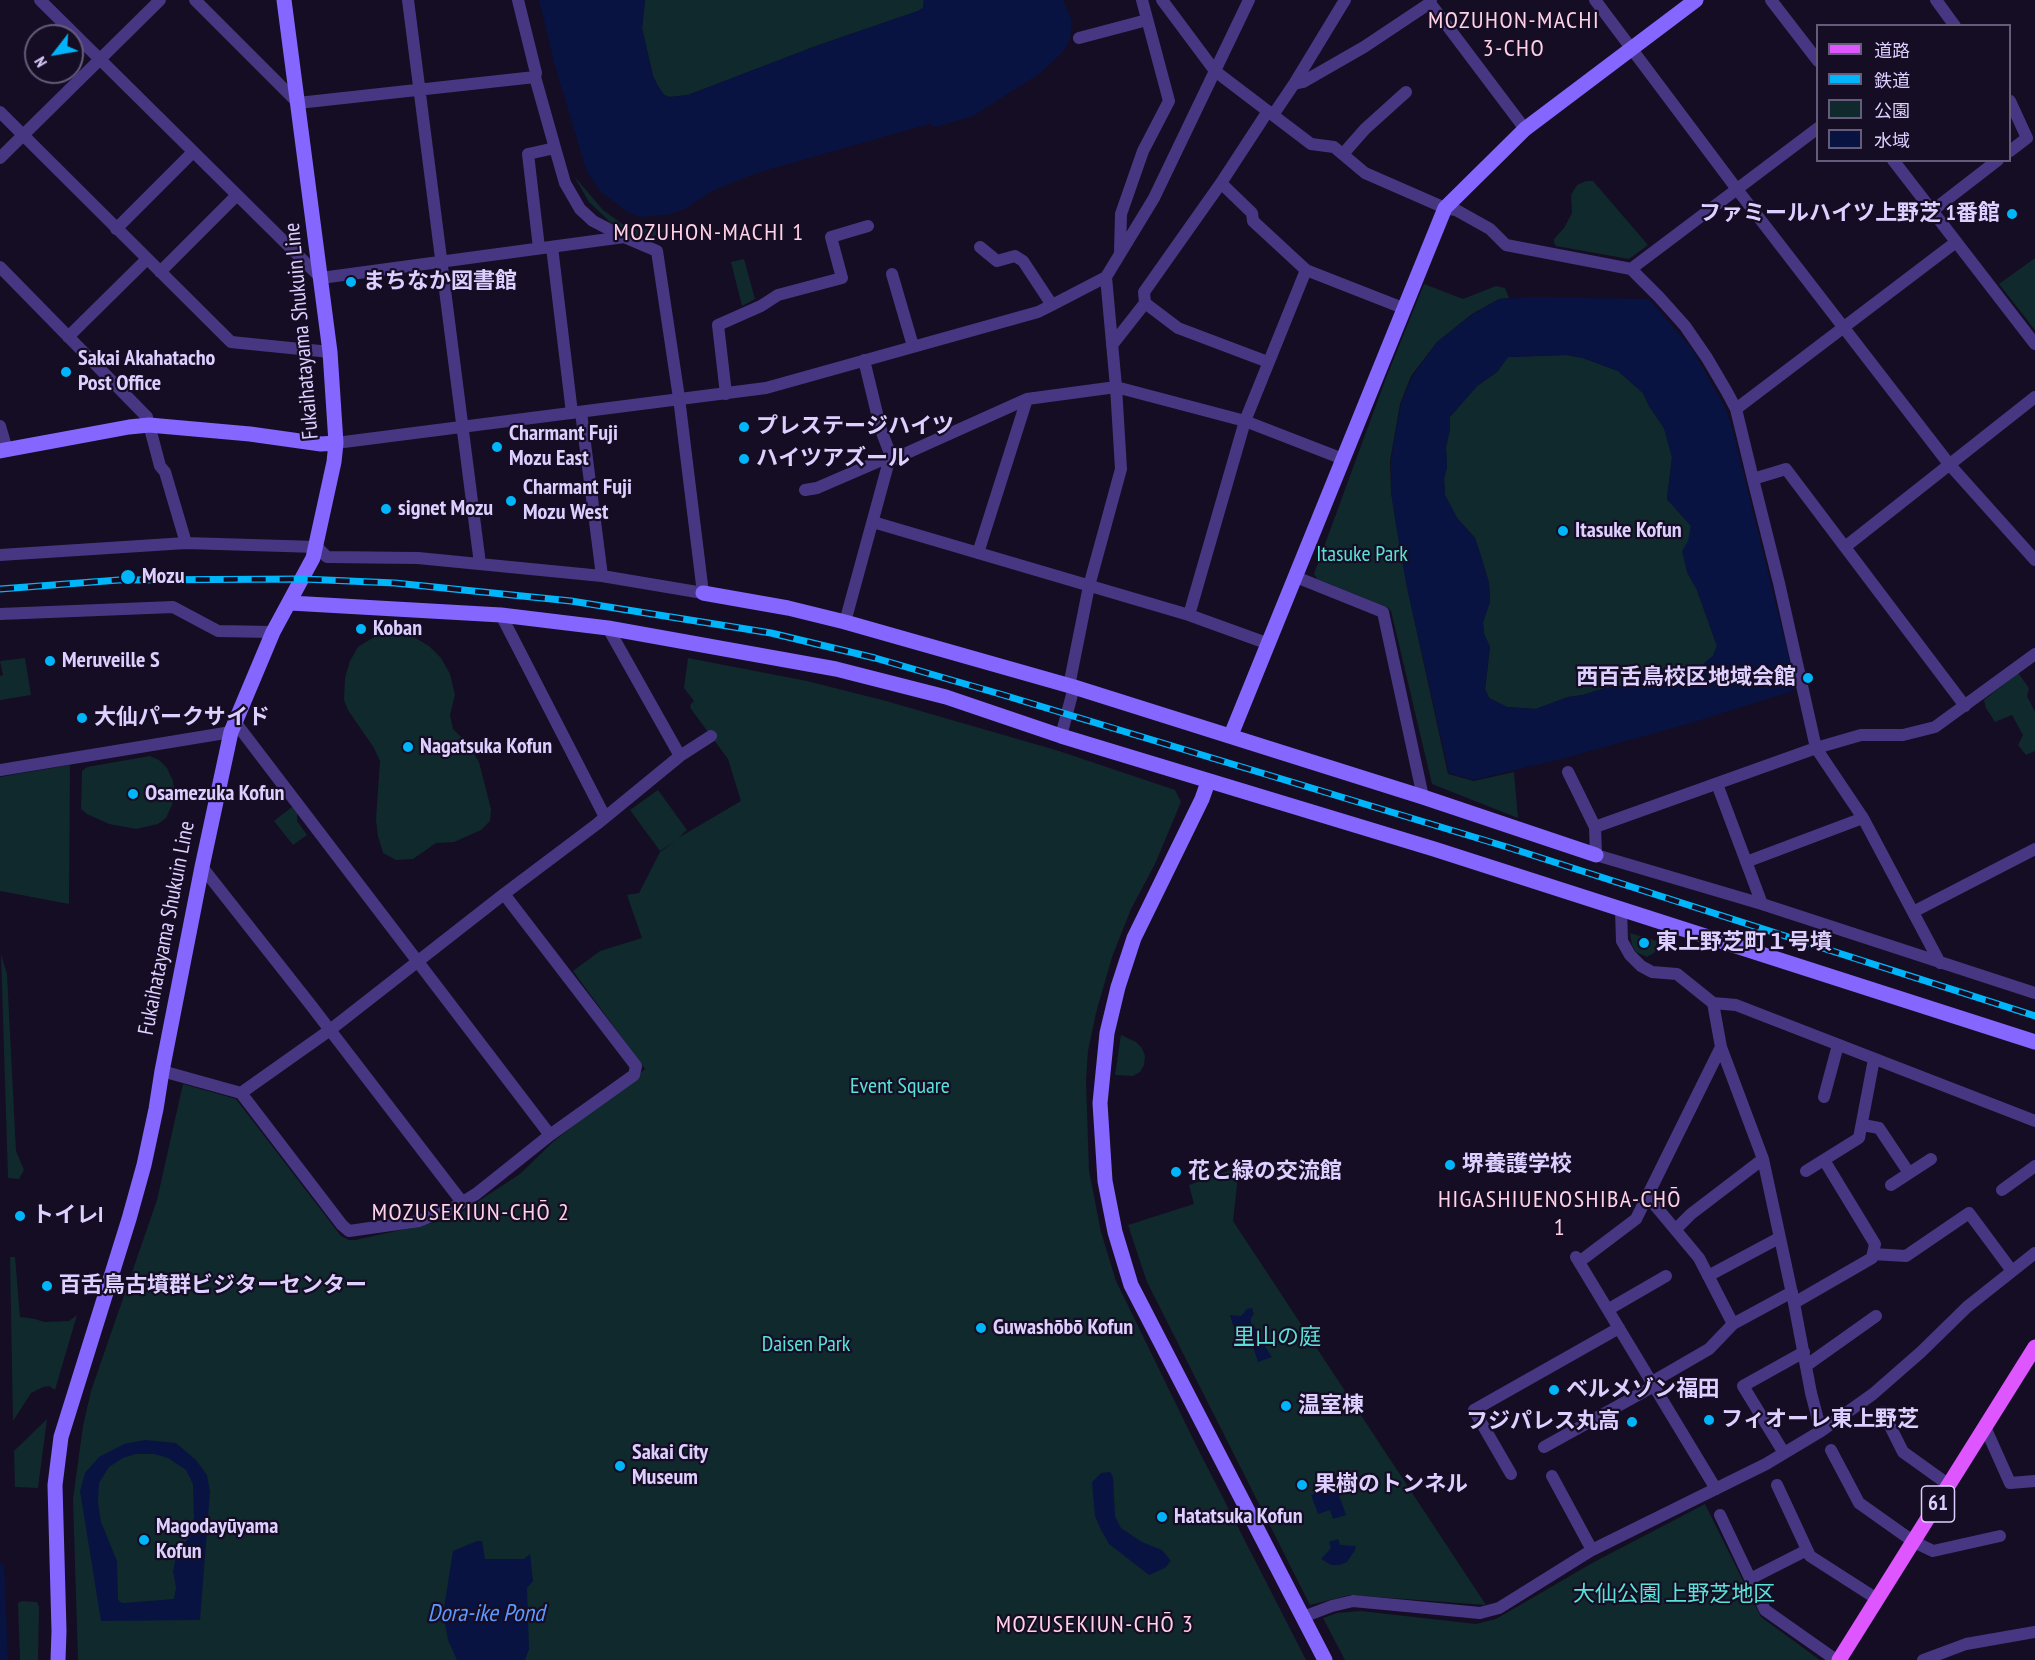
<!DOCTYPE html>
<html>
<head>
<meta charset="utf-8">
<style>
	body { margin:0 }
	#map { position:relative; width:2035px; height:1660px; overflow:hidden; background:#150d23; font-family:"PT Sans Narrow","Noto Sans JP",sans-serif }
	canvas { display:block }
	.legend { position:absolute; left:1816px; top:24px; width:195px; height:138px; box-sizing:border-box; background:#150d23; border:2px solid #655b7b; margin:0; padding:8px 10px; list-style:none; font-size:18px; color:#ddcfff }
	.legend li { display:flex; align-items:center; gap:12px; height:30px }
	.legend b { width:30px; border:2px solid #655b7b }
	.north { position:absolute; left:24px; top:24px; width:60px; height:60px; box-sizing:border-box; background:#150d23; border:2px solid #655b7b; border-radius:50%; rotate:239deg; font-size:16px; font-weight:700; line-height:24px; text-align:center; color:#ddcfff }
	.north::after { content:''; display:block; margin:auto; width:21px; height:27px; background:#00b5fa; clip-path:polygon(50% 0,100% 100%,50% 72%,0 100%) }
</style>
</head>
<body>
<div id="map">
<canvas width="2035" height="1660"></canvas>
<ul class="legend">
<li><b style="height:8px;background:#de56ff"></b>道路</li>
<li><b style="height:8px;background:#00b5fa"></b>鉄道</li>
<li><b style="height:16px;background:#10292d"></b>公園</li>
<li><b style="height:16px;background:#081341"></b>水域</li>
</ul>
<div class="north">N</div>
</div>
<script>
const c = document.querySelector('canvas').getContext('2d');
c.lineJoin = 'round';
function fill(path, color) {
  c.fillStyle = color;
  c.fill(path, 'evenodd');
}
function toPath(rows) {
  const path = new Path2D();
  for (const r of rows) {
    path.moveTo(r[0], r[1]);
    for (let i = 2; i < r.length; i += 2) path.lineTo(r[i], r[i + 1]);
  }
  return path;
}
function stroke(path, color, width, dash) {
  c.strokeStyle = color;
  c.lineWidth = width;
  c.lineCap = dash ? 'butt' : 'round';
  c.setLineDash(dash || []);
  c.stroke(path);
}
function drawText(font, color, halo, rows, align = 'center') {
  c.font = font + ' "PT Sans Narrow","Noto Sans JP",sans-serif';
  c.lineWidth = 4.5;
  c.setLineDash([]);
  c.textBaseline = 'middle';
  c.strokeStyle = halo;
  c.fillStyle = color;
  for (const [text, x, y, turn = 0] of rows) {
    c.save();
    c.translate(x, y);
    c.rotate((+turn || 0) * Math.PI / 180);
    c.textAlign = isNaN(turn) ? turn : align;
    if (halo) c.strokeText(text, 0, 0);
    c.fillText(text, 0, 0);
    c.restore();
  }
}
const green = toPath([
	[645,0,924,0,923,8,918,11,816,46,688,95,670,97,664,95,658,86,653,76,642,28],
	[574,176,603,210,625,226,639,229,668,230,642,241,625,232,610,222,589,202],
	[1586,181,1593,181,1648,245,1629,259,1556,246,1554,243,1554,239,1564,228,1572,213,1571,195,1577,185],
	[2035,258,2035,330,1999,284],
	[744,259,755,299,742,306,731,262],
	[1424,284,1463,299,1496,286,1505,288,1509,298,1499,299,1472,314,1437,342,1411,376,1400,404,1390,461,1391,492,1407,587,1448,774,1474,781,1514,772,1518,818,1432,784,1391,611,1387,607,1317,579,1314,574,1386,378],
	[1567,355,1583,358,1618,371,1643,393,1649,406,1664,428,1672,457,1667,499,1691,526,1687,572,1697,590,1717,646,1713,656,1696,670,1684,672,1664,669,1630,679,1622,686,1605,688,1583,695,1568,697,1536,709,1507,707,1489,698,1485,689,1490,647,1484,634,1483,622,1490,602,1489,583,1481,556,1475,538,1457,518,1445,495,1444,479,1447,467,1446,447,1450,429,1450,417,1477,386,1497,372,1508,357],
	[383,635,414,637,429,646,441,658,450,674,455,695,450,715,453,729,467,743,479,762,491,809,490,821,481,830,454,842,436,843,413,859,396,860,383,853,378,836,376,820,380,761,374,748,348,710,344,700,345,678,350,661,358,647,374,637],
	[25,658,31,695,0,700,0,676,3,675,0,661],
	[688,658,807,681,886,701,1059,751,1175,790,1181,802,1155,864,1131,909,1112,957,1096,1013,1088,1051,1086,1080,1089,1171,1101,1232,1116,1281,1197,1447,1306,1660,78,1660,73,1499,83,1426,91,1391,157,1200,183,1084,236,1099,341,1236,349,1240,355,1240,451,1219,520,1174,554,1141,645,1069,573,971,600,951,642,938,627,895,639,893,660,852,676,840,660,851,630,810,658,790,687,830,678,838,741,801,728,759,691,709,690,705,694,701,684,688],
	[2018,673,2029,688,2027,696,2035,712,2035,751,2026,755,2018,745,2023,735,2012,715,1995,722,1986,708,1984,700],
	[150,756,159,760,167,768,173,781,175,798,166,818,158,824,136,829,109,824,87,814,81,809,82,771,87,767],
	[70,765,69,904,0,891,0,777],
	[292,807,297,813,297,821,307,835,293,845,274,821],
	[1630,933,1657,941,1655,952,1647,957,1636,952,1632,945],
	[1,954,7,974,16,1151,24,1170,19,1179,8,1178],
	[1121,1035,1136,1042,1142,1048,1145,1056,1144,1065,1140,1072,1133,1076,1115,1075],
	[1239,1167,1233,1221,1486,1605,1350,1595,1310,1605,1147,1282,1128,1225,1194,1204,1189,1185],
	[10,1257,15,1257,20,1317,35,1319,44,1322,69,1321,77,1315,55,1390,49,1386,43,1387,31,1393,13,1421],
	[47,1419,38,1488,15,1487,14,1451],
	[1705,1504,1761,1617,1820,1660,1345,1660,1323,1618,1337,1613,1361,1611,1476,1624,1496,1619,1594,1562],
	[22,1601,37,1602,39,1607,38,1660,20,1660,18,1603]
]);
const water = toPath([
	[539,0,645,0,642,28,653,76,658,86,664,95,670,97,688,95,816,46,918,11,923,8,924,0,1063,0,1072,21,1070,39,1063,52,1039,74,973,116,936,127,929,124,757,173,712,191,685,209,667,215,640,217,626,211,601,192,587,172,555,66],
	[1536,297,1649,299,1692,349,1725,407,1732,427,1789,657,1793,691,1691,723,1565,758,1474,780,1449,773,1407,587,1397,532,1391,492,1391,461,1395,435,1401,404,1412,377,1437,342,1473,314,1499,299],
	[1567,355,1583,358,1618,371,1643,393,1649,406,1664,428,1672,457,1667,499,1691,526,1688,541,1682,551,1687,572,1697,590,1717,646,1713,656,1696,670,1684,672,1664,669,1630,679,1622,686,1605,688,1583,695,1568,697,1536,709,1507,707,1489,698,1485,689,1490,647,1484,634,1483,622,1490,602,1489,583,1481,556,1475,538,1457,518,1445,495,1444,479,1447,467,1446,447,1450,429,1450,417,1477,386,1497,372,1508,357],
	[1252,1308,1254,1314,1251,1318,1251,1323,1257,1330,1260,1339,1272,1357,1258,1362,1252,1343,1247,1344,1244,1335,1237,1338,1230,1315,1241,1316,1247,1309],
	[145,1440,176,1443,196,1460,207,1475,210,1492,200,1620,101,1621,80,1491,85,1473,99,1457,124,1444],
	[136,1454,154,1454,168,1458,186,1470,193,1484,194,1518,189,1537,176,1557,173,1571,176,1587,174,1599,124,1603,120,1602,118,1599,117,1561,101,1522,98,1503,99,1483,109,1467,123,1458],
	[1110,1472,1113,1477,1115,1516,1121,1528,1142,1542,1162,1550,1171,1561,1165,1568,1149,1575,1109,1544,1101,1530,1095,1516,1092,1482,1101,1473],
	[1336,1487,1346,1515,1333,1519,1330,1510,1318,1514,1311,1495],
	[1338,1539,1340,1545,1356,1546,1355,1550,1347,1562,1339,1565,1331,1565,1321,1559,1331,1548,1329,1542],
	[477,1541,482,1541,485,1559,524,1559,530,1554,533,1581,527,1588,529,1649,525,1660,457,1660,448,1640,444,1618,444,1608,453,1551],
	[4,1563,8,1660,0,1660,0,1564]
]);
const street = toPath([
	[195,0,298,103,535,77,555,148,528,154,539,248],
	[408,0,480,564],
	[518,0,536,73,535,77],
	[1162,0,1215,71,1311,144,1334,147,1365,173,1445,208,1456,210,1490,229,1506,245,1631,269,1659,297,1685,326,1707,358,1727,392,1736,409,1753,479,1779,583,1816,748,1595,827,1596,855,1762,904,2035,993],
	[1595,0,1736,188,1949,464,2035,560],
	[1771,0,1818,61],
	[1936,0,1955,26],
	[1430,3,1525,129],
	[1079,38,1147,20],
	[1294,84,1303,82,1364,47,1430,3,1431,0],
	[2010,101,2027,138,2010,151],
	[0,112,231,342,330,352],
	[1273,115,1294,84,1345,0],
	[555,148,565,183,580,209,593,221,624,237],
	[1343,154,1365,129,1406,92],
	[0,158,160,0],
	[1893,160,2035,344],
	[1221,183,1252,213,1253,221,1306,270,1403,308],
	[1932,211,1998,160],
	[116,229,193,152],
	[552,247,572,413],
	[980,247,997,261,1015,256,1023,261,1052,305],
	[1120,253,1121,214,1143,151,1169,101,1142,0],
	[0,267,147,417,160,466,165,472,186,543],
	[1631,269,1818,128],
	[160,272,237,195],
	[892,274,913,346],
	[1145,303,1144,292,1221,183,1268,111],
	[68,337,146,260],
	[1112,345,1145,303,1178,328,1268,362],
	[864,360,881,430,891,456,889,461],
	[726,394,718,325,761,306,778,295,842,278,831,237,868,226],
	[1736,409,1956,242],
	[581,412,602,576],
	[0,426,7,450],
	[336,443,766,388,1038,312,1052,305,1106,277,1154,198,1249,0],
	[1753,479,1786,469,1965,706],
	[805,490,817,488,891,456],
	[873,522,1189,615,1269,644],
	[1845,547,2035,397],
	[978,553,1027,399],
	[0,555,186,543,317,547,327,557,418,558,602,576,703,593,679,398,657,251,624,237,321,278,40,0],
	[1296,577,1383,612,1423,797],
	[0,614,173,607,218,631,273,632],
	[501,615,605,817],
	[1189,615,1245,421,1306,270],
	[845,622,889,461,1027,399,1116,387,1245,421,1343,459],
	[608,628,680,756],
	[1069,686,1089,586,1121,469,1116,387,1106,277],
	[235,722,550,1135],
	[1061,736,1074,687],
	[0,770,231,732],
	[1568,772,1595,827],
	[1717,784,1762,904],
	[1746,862,1863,818],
	[202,867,310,1004,462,1202],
	[1621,910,1622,941,1630,955,1641,966,1652,972,1677,974,1713,1003,1721,1047,1763,1159,1794,1303,1811,1393,1821,1431],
	[1913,912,2035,849],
	[1940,963,1863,818,1816,748,1861,735,1903,735,1935,727,2035,654],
	[1713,1003,1736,1005,2035,1121],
	[162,1071,241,1093,342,1225,349,1231,419,1221,453,1208,476,1194,550,1135,634,1075,636,1066,504,894,597,824,680,756,711,736],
	[241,1093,330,1030,504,894],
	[1824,1097,1838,1045],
	[1863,1125,1879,1128,1909,1173],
	[1806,1171,1859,1138,1874,1059],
	[1891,1185,1931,1159],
	[2002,1190,2035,1166],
	[1648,1197,1699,1258,1733,1324],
	[1676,1229,1691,1214,1763,1159],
	[1873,1254,1906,1256,1969,1213,2012,1271],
	[1576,1257,1716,1489],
	[1579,1262,1636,1219,1721,1047],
	[1708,1276,1779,1238],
	[1794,1303,1872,1258,1875,1244,1824,1160],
	[1609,1309,1666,1276],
	[1807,1365,1876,1316],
	[1652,1382,1709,1349,1733,1324,1792,1292],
	[1883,1412,1903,1452,1949,1485],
	[1985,1427,2010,1483,2035,1481],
	[1544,1447,1654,1386],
	[1831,1450,1859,1503,1914,1542,1933,1551,2000,1536],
	[1784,1453,1743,1386,1804,1352],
	[1511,1474,1474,1410,1619,1328],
	[1552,1476,1592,1550],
	[1777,1485,1810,1556,1877,1599],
	[1720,1515,1765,1610,1836,1660],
	[1750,1579,1807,1550],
	[1303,1617,1332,1606,1353,1601,1480,1613,1499,1608,1592,1550,1766,1464,1821,1431,1873,1394,1921,1352,1967,1307,2035,1253],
	[1923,1660,1966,1644,2035,1632]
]);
const secondary = toPath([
	[0,451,129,427,149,425,250,434,321,444,336,443],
	[703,593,788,608,845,622,1074,687,1423,797,1596,855],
	[290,603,501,615,608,628,836,669,946,697,1061,736,1434,849,2035,1042],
	[1231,735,1445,208,1525,129,1696,0],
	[1208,782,1202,799,1134,938,1118,987,1107,1033,1100,1103,1105,1181,1115,1232,1131,1285,1325,1660],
	[58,1660,59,1631,55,1485,61,1437,129,1219,144,1165,156,1109,162,1071,202,867,231,732,273,632,313,558,334,462,336,443,330,352,284,0]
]);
const primary = toPath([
	[1839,1660,2035,1347]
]);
const rail = toPath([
	[0,589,119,580,303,579,395,583,571,601,771,633,875,658,1000,694,1507,847,2035,1016]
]);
const markers = [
	[2012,214,6,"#00b5fa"],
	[351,282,6,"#00b5fa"],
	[66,372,6,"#00b5fa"],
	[744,427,6,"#00b5fa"],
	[497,447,6,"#00b5fa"],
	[744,459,6,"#00b5fa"],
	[511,501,6,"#00b5fa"],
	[386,509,6,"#00b5fa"],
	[1563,531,6,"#00b5fa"],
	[128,577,8,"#00b5fa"],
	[361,629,6,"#00b5fa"],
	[50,661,6,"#00b5fa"],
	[1808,678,6,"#00b5fa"],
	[82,718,6,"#00b5fa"],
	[408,747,6,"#00b5fa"],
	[133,794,6,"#00b5fa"],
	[1644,943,6,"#00b5fa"],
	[1450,1165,6,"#00b5fa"],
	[1176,1172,6,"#00b5fa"],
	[20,1216,6,"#00b5fa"],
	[47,1286,6,"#00b5fa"],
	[981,1328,6,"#00b5fa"],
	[1554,1390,6,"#00b5fa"],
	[1286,1406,6,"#00b5fa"],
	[1709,1420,6,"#00b5fa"],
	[1632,1422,6,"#00b5fa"],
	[620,1466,6,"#00b5fa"],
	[1302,1485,6,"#00b5fa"],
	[1162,1517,6,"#00b5fa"],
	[144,1540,6,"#00b5fa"]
];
const shields = [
	[1938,1504,33]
];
const shieldNames = [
	["61",1938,1504]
];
const poiNames = [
	["ファミールハイツ上野芝 1番館",2000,214,"right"],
	["まちなか図書館",363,282],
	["Sakai Akahatacho",78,359],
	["Post Office",78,384],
	["プレステージハイツ",756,427],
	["Charmant Fuji",509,434],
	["Mozu East",509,459],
	["ハイツアズール",756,459],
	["Charmant Fuji",523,488],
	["Mozu West",523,513],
	["signet Mozu",398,509],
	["Itasuke Kofun",1575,531],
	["Mozu",142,577],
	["Koban",373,629],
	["Meruveille S",62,661],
	["西百舌鳥校区地域会館",1796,678,"right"],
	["大仙パークサイド",94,718],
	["Nagatsuka Kofun",420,747],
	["Osamezuka Kofun",145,794],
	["東上野芝町１号墳",1656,943],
	["堺養護学校",1462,1165],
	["花と緑の交流館",1188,1172],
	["トイレI",32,1216],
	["百舌鳥古墳群ビジターセンター",59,1286],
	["Guwashōbō Kofun",993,1328],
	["ベルメゾン福田",1566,1390],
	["温室棟",1298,1406],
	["フィオーレ東上野芝",1721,1420],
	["フジパレス丸高",1620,1422,"right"],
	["Sakai City",632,1453],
	["Museum",632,1478],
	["果樹のトンネル",1314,1485],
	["Hatatsuka Kofun",1174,1517],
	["Magodayūyama",156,1527],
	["Kofun",156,1552]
];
const streetNames = [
	["Fukaihatayama Shukuin Line",302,331,-95],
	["Fukaihatayama Shukuin Line",167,928,-79]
];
const parkNames = [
	["Itasuke Park",1362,555],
	["Event Square",900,1087],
	["里山の庭",1277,1338],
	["Daisen Park",806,1345],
	["大仙公園 上野芝地区",1674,1595]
];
const neighbourhoodNames = [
	["MOZUHON-MACHI",1514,21],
	["3-CHO",1514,49],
	["MOZUHON-MACHI 1",709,233],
	["HIGASHIUENOSHIBA-CHŌ",1560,1200],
	["1",1560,1228],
	["MOZUSEKIUN-CHŌ 2",471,1213],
	["MOZUSEKIUN-CHŌ 3",1095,1625]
];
const waterNames = [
	["Dora-ike Pond",486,1614]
];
fill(green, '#10292d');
fill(water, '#081341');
stroke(street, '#473783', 12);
stroke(secondary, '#8566ff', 15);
stroke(primary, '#de56ff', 15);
stroke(rail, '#00b5fa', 7);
stroke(rail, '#150d23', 4.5, [14]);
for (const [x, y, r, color] of markers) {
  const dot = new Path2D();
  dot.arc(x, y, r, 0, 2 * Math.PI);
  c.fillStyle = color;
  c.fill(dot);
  stroke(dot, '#150d23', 2);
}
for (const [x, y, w] of shields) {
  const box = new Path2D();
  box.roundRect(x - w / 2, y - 18, w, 36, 4.5);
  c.fillStyle = '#150d23';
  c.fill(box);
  stroke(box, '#ddcfff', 1.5);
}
drawText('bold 21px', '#ddcfff', null, shieldNames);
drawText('bold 22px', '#ddcfff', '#150d23', poiNames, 'left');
drawText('22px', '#ddcfff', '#150d23', streetNames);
drawText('22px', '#59e2d8', '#150d23', parkNames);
c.letterSpacing = '1.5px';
drawText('24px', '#ffd1e6', '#150d23', neighbourhoodNames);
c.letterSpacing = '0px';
drawText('italic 24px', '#5d98ff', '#150d23', waterNames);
</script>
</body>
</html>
